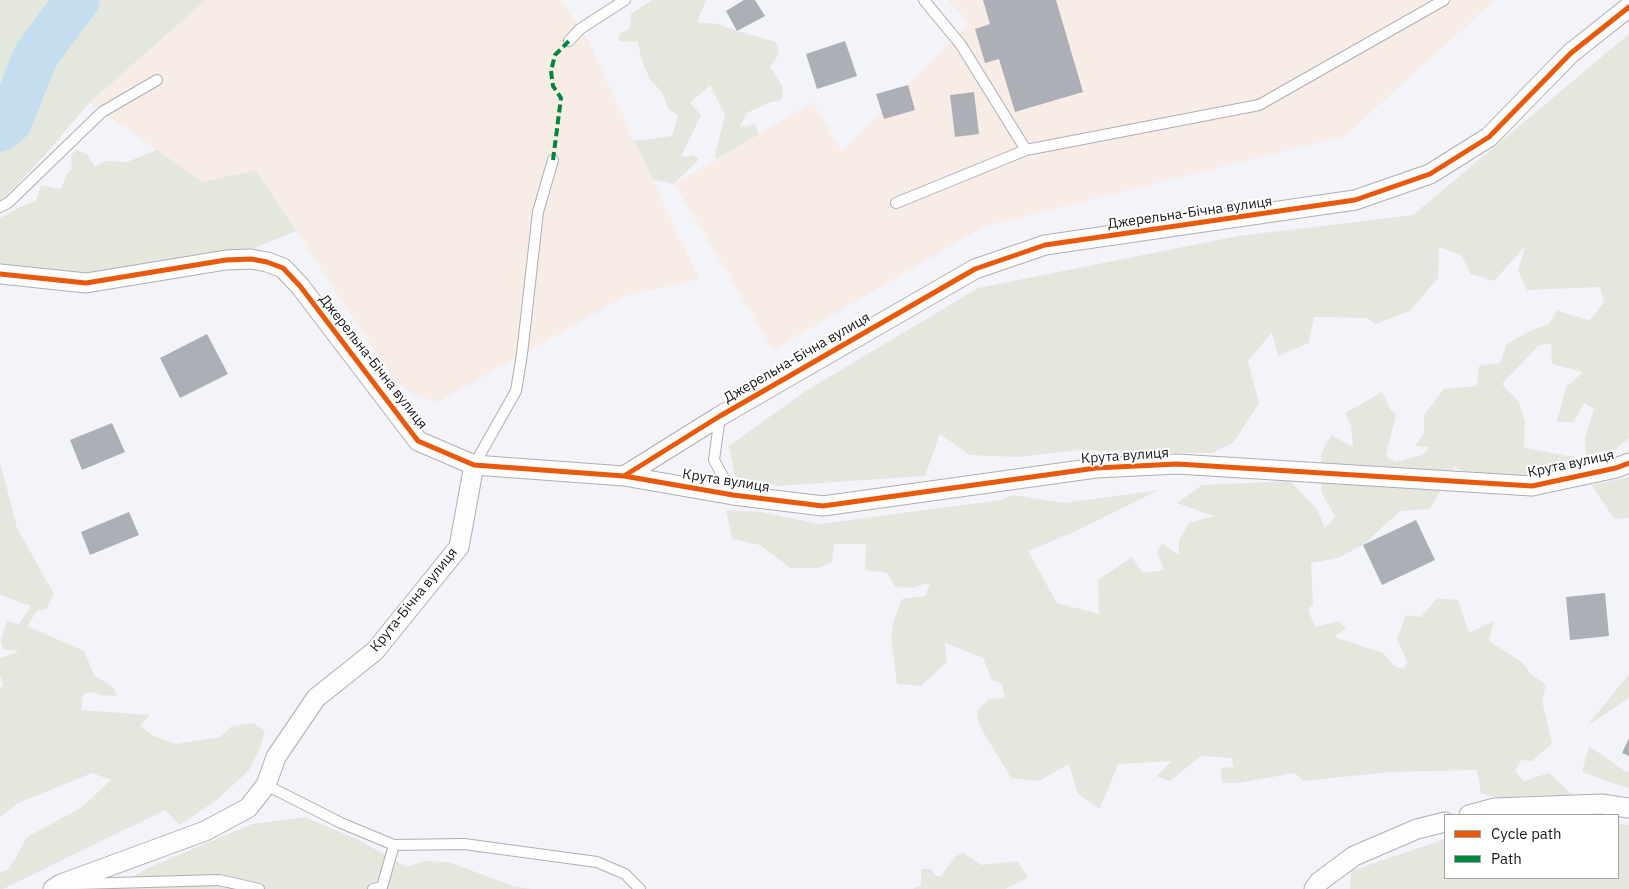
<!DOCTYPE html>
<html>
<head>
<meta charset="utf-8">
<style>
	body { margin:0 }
	#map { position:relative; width:1629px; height:889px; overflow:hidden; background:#f3f4f9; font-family:"IBM Plex Sans",sans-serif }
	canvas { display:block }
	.legend { position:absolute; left:1444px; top:814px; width:175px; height:65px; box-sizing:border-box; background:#fff; border:1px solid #a2a2a3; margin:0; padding:6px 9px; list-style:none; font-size:15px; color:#16171a }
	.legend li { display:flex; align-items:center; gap:10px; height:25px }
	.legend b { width:25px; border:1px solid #a2a2a3 }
</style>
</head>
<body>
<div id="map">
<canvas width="1629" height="889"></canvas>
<ul class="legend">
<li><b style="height:6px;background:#e8590c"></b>Cycle path</li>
<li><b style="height:6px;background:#00873e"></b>Path</li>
</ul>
</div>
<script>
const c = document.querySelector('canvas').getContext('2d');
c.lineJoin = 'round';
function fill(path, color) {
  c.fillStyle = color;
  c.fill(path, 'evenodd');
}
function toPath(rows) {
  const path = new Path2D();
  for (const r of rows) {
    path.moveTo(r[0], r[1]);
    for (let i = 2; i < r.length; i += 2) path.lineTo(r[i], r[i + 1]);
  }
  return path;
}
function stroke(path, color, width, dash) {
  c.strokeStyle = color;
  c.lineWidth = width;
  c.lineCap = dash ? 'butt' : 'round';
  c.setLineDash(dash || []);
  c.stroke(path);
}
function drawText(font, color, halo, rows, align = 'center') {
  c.font = font + ' "IBM Plex Sans",sans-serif';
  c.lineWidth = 4;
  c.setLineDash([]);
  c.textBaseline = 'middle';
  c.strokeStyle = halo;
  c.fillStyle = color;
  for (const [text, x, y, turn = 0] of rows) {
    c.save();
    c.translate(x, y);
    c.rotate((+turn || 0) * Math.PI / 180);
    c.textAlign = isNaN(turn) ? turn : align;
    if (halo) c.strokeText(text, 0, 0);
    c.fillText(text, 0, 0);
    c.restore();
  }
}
const industrial = toPath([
	[206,0,561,0,588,40,699,279,626,296,438,402,420,397,401,387,383,363,256,170,203,182,89,103],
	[948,0,1495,0,1345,136,983,227,773,350,674,184,813,102,842,151,969,24]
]);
const green = toPath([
	[0,0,206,0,89,103,45,155,5,197,0,200],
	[652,0,706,0,697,22,718,24,737,31,776,42,779,54,770,67,783,87,781,100,768,103,747,113,740,127,755,124,759,134,716,159,715,155,725,115,710,85,690,103,701,115,681,157,693,155,699,159,674,184,653,180,635,141,672,136,678,115,669,110,662,92,650,80,641,58,638,42,618,41,619,34,630,28,631,14],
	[1629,34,1629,438,1605,458,1586,455,1585,438,1594,409,1584,403,1574,422,1557,422,1566,387,1583,372,1552,364,1551,343,1538,346,1502,384,1519,402,1525,421,1524,448,1575,457,1562,473,1513,477,1478,477,1454,467,1430,509,1400,511,1363,545,1338,558,1311,563,1313,604,1308,610,1315,627,1339,621,1346,628,1334,637,1383,653,1396,667,1403,669,1407,662,1397,639,1406,615,1421,617,1437,598,1458,600,1469,633,1494,621,1489,641,1522,662,1531,674,1546,685,1542,701,1552,743,1532,761,1521,760,1515,771,1524,781,1549,773,1573,795,1523,796,1510,800,1481,794,1477,770,1390,772,1303,781,1295,773,1238,783,1222,783,1221,768,1234,767,1231,758,1201,756,1170,781,1156,776,1172,761,1118,764,1100,809,1078,794,1069,764,1039,781,1011,778,979,725,977,710,989,699,1005,698,1002,684,992,680,983,658,945,643,947,662,921,686,897,684,891,638,894,620,902,599,925,596,930,583,911,588,895,586,887,573,865,570,866,544,834,544,832,562,818,568,790,568,760,545,732,539,726,510,761,512,819,524,1001,500,1013,495,1064,503,1159,490,1074,532,1028,551,1057,603,1099,614,1098,580,1132,557,1143,573,1164,570,1157,552,1162,543,1179,555,1179,540,1189,523,1214,516,1177,503,1202,485,1290,481,1317,509,1325,528,1335,517,1321,491,1321,454,1331,435,1353,447,1351,426,1345,413,1382,392,1390,409,1396,415,1386,456,1395,462,1423,455,1429,447,1415,446,1424,433,1424,415,1444,389,1477,386,1479,366,1500,363,1507,344,1526,333,1550,323,1557,310,1574,316,1590,320,1604,302,1600,287,1527,290,1518,270,1526,245,1494,281,1471,274,1461,255,1439,247,1438,278,1410,311,1375,324,1367,318,1314,317,1309,343,1278,356,1272,332,1248,361,1259,403,1233,443,1212,453,1151,453,1081,450,1018,457,970,455,940,434,925,476,777,486,735,477,729,446,804,392,978,288,1238,236,1413,215],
	[76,149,88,155,95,167,105,161,127,162,157,150,203,182,256,170,296,231,252,249,204,253,83,277,0,269,0,218,20,207,36,201,41,185,61,189,66,176,72,169,71,156],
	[0,462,17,528,54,594,47,609,37,611,27,626,84,651,94,675,114,688,116,696,102,695,91,692,83,694,81,710,150,715,140,726,152,735,176,744,220,737,232,726,254,723,265,731,260,748,249,770,217,800,180,825,165,810,3,889,0,889,0,872,7,870,14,861,26,838,82,807,111,780,92,773,18,803,0,817,0,687,3,687,0,674,0,658,13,654,19,650,3,650,1,640,7,621,19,624,31,606,0,595],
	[1629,477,1629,518,1614,519,1592,485],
	[1629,674,1629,698,1587,726],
	[1589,746,1625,771,1629,772,1629,789,1582,772],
	[305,817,361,841,406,867,424,861,449,862,513,886,532,889,110,889,150,867,252,824],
	[1618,824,1629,825,1629,889,1350,889,1351,871,1445,839,1445,878,1618,878],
	[963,852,981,865,1018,861,1028,878,1005,889,912,889,921,885,921,869,931,869,936,876,941,876,955,857]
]);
const river = toPath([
	[0,129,10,121,35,57,77,0]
]);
const building = toPath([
	[744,0,755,0,765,16,737,31,726,11],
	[983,0,1056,0,1083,92,1015,112,999,59,985,63,975,29,990,24],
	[845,41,857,76,817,89,806,54],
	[908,85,915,110,884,119,876,94],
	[974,92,979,134,955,137,950,95],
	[207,334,228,374,180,398,160,358],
	[112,423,125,452,82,470,70,440],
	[129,512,139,535,90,555,81,532],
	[1416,520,1435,560,1382,585,1363,545],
	[1605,593,1609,636,1570,640,1566,597],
	[1629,738,1629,756,1622,753]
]);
const service = toPath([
	[924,0,961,45,1026,150,1259,105,1444,0],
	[569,41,580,29,625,0],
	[896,203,1026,150],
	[0,207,8,203,102,112,157,80],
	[720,416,714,460,733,495],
	[474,465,516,391,522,354,538,212,553,160],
	[266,785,341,823,394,845,464,844,597,862,625,874,640,889],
	[77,884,219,880,259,889],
	[373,889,382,887,394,845]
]);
const minor = toPath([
	[0,274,86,283,226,260,251,259,267,262,283,268,300,286,418,441,474,465,624,476,720,416,975,269,1045,245,1355,200,1430,174,1489,137,1571,53,1629,7],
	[624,476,733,495,823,506,1096,468,1177,464,1532,486,1616,468,1629,463],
	[1469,815,1495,808,1602,804,1629,808],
	[53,889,61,884,205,831,248,808,266,785,276,757,316,698,375,651,459,547,474,465],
	[1314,889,1319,882,1354,856,1417,829,1445,822]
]);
const quiet = toPath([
	[553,160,561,98,553,86,551,71,555,55,569,41]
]);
const cycleway = toPath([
	[0,274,86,283,226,260,251,259,267,262,283,268,300,286,418,441,474,465,624,476,720,416,975,269,1045,245,1355,200,1430,174,1489,137,1571,53,1629,7],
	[624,476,733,495,823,506,1096,468,1177,464,1532,486,1616,468,1629,463]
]);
const streetNames = [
	["Джерельна-Бічна вулиця",1190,213,-8],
	["Джерельна-Бічна вулиця",797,358,-30],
	["Джерельна-Бічна вулиця",373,362,52],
	["Крута вулиця",1125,456,-4],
	["Крута вулиця",1571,464,-12],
	["Крута вулиця",726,481,9],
	["Крута-Бічна вулиця",414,600,-51]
];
fill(industrial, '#f7ece6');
fill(green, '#e4e7de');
stroke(river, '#c5deef', 45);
fill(building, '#adafb7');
stroke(service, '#aeafb3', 12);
stroke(minor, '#aeafb3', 21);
stroke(service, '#fdfdfe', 10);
stroke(minor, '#fdfdfe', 19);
stroke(quiet, '#00873e', 4, [8, 4]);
stroke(cycleway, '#e8590c', 5);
drawText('14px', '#16171a', '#fff', streetNames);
</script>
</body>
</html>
